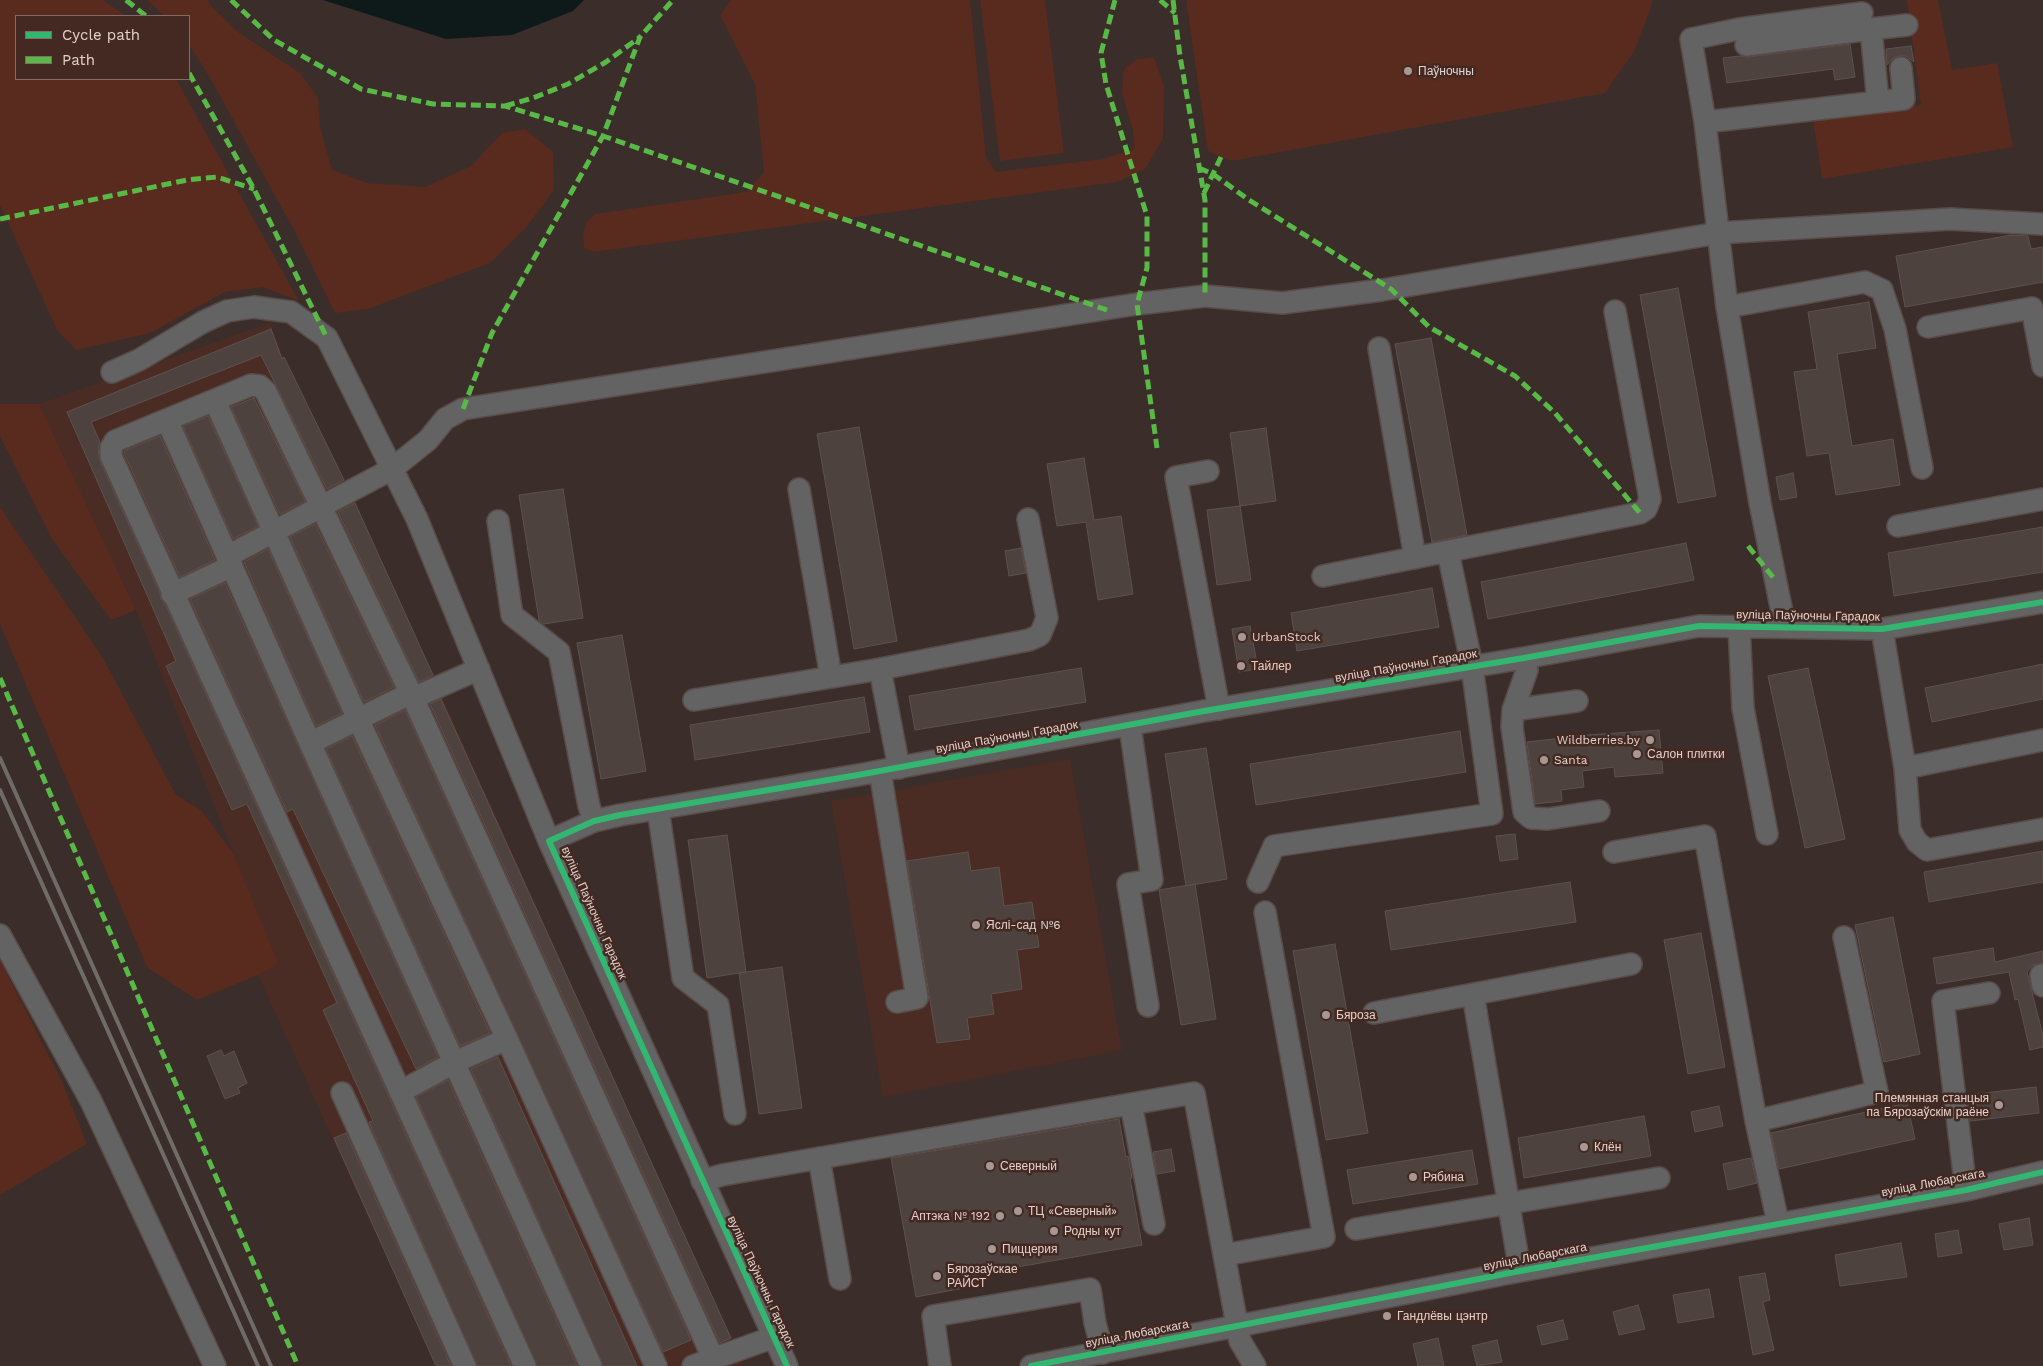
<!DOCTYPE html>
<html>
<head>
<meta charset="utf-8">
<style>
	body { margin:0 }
	#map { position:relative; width:2043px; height:1366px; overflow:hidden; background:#3b2d29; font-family:"Work Sans",sans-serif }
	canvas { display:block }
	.legend { position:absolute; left:15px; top:15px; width:175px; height:65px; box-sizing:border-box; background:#432921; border:1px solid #836c65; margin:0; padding:6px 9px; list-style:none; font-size:15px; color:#e3d1cc }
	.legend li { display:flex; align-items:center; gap:10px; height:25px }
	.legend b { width:25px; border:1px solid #836c65 }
</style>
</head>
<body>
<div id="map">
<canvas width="2043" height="1366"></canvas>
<ul class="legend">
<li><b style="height:6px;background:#33b770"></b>Cycle path</li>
<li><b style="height:6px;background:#58b947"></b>Path</li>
</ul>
</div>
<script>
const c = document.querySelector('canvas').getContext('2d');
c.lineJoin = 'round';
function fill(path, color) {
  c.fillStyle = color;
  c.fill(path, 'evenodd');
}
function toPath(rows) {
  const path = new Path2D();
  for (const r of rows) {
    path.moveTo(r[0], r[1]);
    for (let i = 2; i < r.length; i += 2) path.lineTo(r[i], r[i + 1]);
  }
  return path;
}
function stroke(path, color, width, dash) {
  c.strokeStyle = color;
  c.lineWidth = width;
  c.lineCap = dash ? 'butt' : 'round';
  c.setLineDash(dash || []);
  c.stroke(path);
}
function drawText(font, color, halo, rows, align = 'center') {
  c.font = font + ' "Work Sans",sans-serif';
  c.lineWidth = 5;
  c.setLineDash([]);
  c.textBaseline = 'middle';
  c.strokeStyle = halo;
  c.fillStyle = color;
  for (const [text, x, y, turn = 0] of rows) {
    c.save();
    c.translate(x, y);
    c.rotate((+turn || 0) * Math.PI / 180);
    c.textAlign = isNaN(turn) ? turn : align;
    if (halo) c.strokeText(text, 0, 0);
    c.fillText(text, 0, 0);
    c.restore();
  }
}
const built = toPath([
	[270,323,284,357,353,498,743,1366,436,1366,258,975,277,963,136,610,39,404],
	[1070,759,1122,1050,883,1097,831,801]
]);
const green = toPath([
	[0,0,103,0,126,16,16,16,16,79,176,79,299,301,263,287,225,292,150,333,76,350,57,330,0,205],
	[147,0,208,0,212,7,238,32,300,73,318,98,320,127,332,170,367,183,425,187,471,166,502,133,525,129,553,152,554,190,525,229,490,263,368,309,335,313,294,230,209,76,189,45,189,16,164,16],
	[731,0,970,0,986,157,996,172,1103,159,1134,149,1133,131,1122,93,1124,69,1137,59,1154,57,1164,87,1163,139,1145,169,1117,182,593,252,584,248,583,236,586,223,595,214,746,192,764,172,755,84,720,15],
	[980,0,1045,0,1064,153,1000,161],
	[1186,0,1652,0,1652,4,1635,50,1605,93,1231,161,1208,151],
	[1907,0,1938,0,1952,70,1997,63,2013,147,1822,179,1813,119,1921,105],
	[0,404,39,404,136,610,111,620,52,539,0,436],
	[0,507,103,658,176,795,201,810,233,853,278,963,258,975,197,1000,147,967,0,624],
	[0,960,62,1082,87,1144,0,1195]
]);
const water = toPath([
	[323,0,584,0,573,11,512,35,446,39]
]);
const building = toPath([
	[1850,44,1855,77,1835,80,1833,69,1727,83,1723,58,1740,56,1748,57,1850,44],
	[1911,46,1914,62,1906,56,1899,56,1893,58,1887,65,1886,49,1911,46],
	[2011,235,2028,236,2031,249,2043,247,2043,282,1905,307,1896,256,2011,235],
	[1678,288,1716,496,1678,503,1640,295,1678,288],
	[1869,302,1876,348,1837,354,1852,446,1893,439,1900,485,1836,495,1829,453,1807,456,1794,372,1817,369,1808,312,1869,302],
	[271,329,282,359,284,357,344,480,327,489,261,355,91,422,100,442,98,448,100,461,160,593,161,599,165,604,511,1366,477,1366,369,1122,373,1121,323,1010,337,1003,247,804,232,810,166,666,176,661,67,412,271,329],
	[1431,338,1467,535,1432,542,1395,344,1431,338],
	[254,398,305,501,280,514,231,407,254,398],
	[208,416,258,526,233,539,183,426,208,416],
	[859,427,897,641,854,649,817,434,859,427],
	[1266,428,1276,501,1240,506,1230,433,1266,428],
	[160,436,215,560,180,577,124,453,124,451,160,436],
	[1084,458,1094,520,1121,516,1133,594,1098,600,1086,522,1057,526,1047,464,1084,458],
	[1793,473,1797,497,1780,500,1776,477,1793,473],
	[563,489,583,618,544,624,539,620,519,495,563,489],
	[355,503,433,675,419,682,338,512,355,503],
	[1240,506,1251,580,1217,585,1207,510,1240,506],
	[315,524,394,687,364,702,290,537,315,524],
	[2043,527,2043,572,1894,596,1888,553,2043,527],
	[1686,543,1694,580,1488,619,1481,582,1686,543],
	[1021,548,1026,573,1009,576,1005,551,1021,548],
	[268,549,342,713,316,726,244,562,268,549],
	[225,583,438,1057,416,1069,293,809,287,812,190,599,225,583],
	[1432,588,1439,627,1297,651,1291,613,1432,588],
	[1250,626,1258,669,1239,672,1232,629,1250,626],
	[622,635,646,771,601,779,577,643,622,635],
	[2043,664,2043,699,1932,722,1925,688,2043,664],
	[1081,668,1086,702,915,730,909,696,1081,668],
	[1808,668,1845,839,1805,848,1768,676,1808,668],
	[864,697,870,732,695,760,690,725,864,697],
	[441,699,731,1338,720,1343,430,704,441,699],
	[405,710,691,1340,663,1352,375,725,405,710],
	[1659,730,1663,773,1615,777,1614,767,1582,771,1584,787,1561,790,1562,801,1535,804,1527,742,1588,735,1659,730],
	[1460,731,1466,772,1256,805,1250,764,1460,731],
	[352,736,490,1033,460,1046,326,749,352,736],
	[1206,748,1227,879,1186,886,1165,754,1206,748],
	[1515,834,1518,859,1500,861,1496,836,1515,834],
	[727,835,746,972,707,978,688,840,727,835],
	[2043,851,2043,882,1929,902,1924,872,2043,851],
	[968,852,971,871,999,867,1004,906,1032,902,1039,947,1017,950,1022,989,991,994,994,1014,967,1018,970,1039,937,1043,907,861,968,852],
	[1570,882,1576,922,1391,950,1385,911,1570,882],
	[1195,884,1216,1019,1181,1025,1159,890,1195,884],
	[1893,917,1920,1054,1884,1062,1855,925,1893,917],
	[1701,933,1725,1067,1688,1074,1664,940,1701,933],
	[1335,944,1368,1133,1326,1140,1293,951,1335,944],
	[1993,948,1995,962,2043,951,2043,963,2033,965,2027,972,2043,1036,2043,1047,2030,1050,2018,999,2015,1000,2009,972,1937,984,1933,958,1993,948],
	[782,967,802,1108,759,1114,739,973,782,967],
	[221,1050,224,1056,234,1051,247,1083,238,1088,240,1093,225,1099,207,1056,221,1050],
	[498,1057,637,1366,603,1366,471,1069,498,1057],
	[448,1080,577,1366,537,1366,416,1097,448,1080],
	[2036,1087,2039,1113,1970,1121,1967,1095,2036,1087],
	[1907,1103,1915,1139,1779,1169,1771,1133,1907,1103],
	[1719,1106,1723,1126,1695,1132,1691,1112,1719,1106],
	[1644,1116,1651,1156,1524,1178,1518,1138,1644,1116],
	[1119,1119,1126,1157,1128,1156,1132,1178,1130,1178,1142,1245,978,1274,980,1285,916,1297,891,1158,1119,1119],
	[346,1133,451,1366,436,1366,334,1138,346,1133],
	[1171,1149,1175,1171,1157,1174,1153,1152,1171,1149],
	[1472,1150,1478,1184,1353,1204,1347,1170,1472,1150],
	[1751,1158,1757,1183,1728,1190,1723,1164,1751,1158],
	[2029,1218,2033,1245,2004,1250,1999,1224,2029,1218],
	[1958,1230,1962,1253,1938,1257,1935,1234,1958,1230],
	[1901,1243,1907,1277,1840,1286,1835,1255,1901,1243],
	[1765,1273,1770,1300,1763,1302,1774,1350,1753,1355,1739,1277,1765,1273],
	[1709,1289,1714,1317,1678,1323,1673,1295,1709,1289],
	[1638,1305,1645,1329,1619,1335,1613,1312,1638,1305],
	[1563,1320,1568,1339,1542,1345,1537,1326,1563,1320],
	[1438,1338,1444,1366,1418,1366,1413,1344,1438,1338],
	[1497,1340,1502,1362,1477,1366,1472,1346,1497,1340]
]);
const minor = toPath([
	[1871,29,1907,25],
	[1746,45,1871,29,1878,102],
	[1705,122,1691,39,1739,29,1862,13],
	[1727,307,1865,282,1882,290,1895,329,1922,468],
	[1928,327,2032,308,2043,366],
	[1379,348,1415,558],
	[112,372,139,360,203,322,227,311,254,307,291,312,327,338,417,519,549,841,787,1366],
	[215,401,358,719,507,1039,656,1366],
	[167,420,310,743,591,1366],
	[1208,471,1176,477,1219,709],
	[799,489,831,677],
	[498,521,512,615,559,652,589,806,594,821],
	[1898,526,2043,499],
	[228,556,392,469,428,440,445,419,463,409,1137,304,1205,296,1282,303,1382,290,1718,233,1950,219,2043,224],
	[1323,576,1640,513,1646,509,1650,499,1615,311],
	[172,594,232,566],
	[1739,626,1743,708,1767,834],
	[1785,627,1760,503,1727,307,1705,122,1904,99,1901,68],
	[1882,629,1905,768,1910,830,1917,842,1927,850,2043,829],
	[1524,658,1527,670,1513,710,1577,701],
	[880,669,899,768],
	[413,698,479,669],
	[694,700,880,669,1029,640,1040,635,1047,618,1028,519],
	[1513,710,1512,727,1524,812,1531,818,1548,819,1599,811],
	[1130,726,1152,880,1128,884,1148,1006],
	[310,743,411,693],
	[1905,768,2043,740],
	[880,771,917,998,897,1002],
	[658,809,683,978,718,1005,735,1114],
	[549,841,594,821,620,815,858,775,1204,711,1524,658,1699,626,1882,629,2043,602],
	[1614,852,1705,836,1756,1121],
	[1258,882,1274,846,1492,814,1472,666,1448,552],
	[0,935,91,1101,215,1366],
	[2041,975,2043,986],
	[1473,994,1520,1271],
	[1374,1013,1631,964],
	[400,1092,455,1062,507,1039],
	[342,1093,465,1366],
	[1131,1104,1154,1224],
	[819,1158,840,1279],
	[702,1181,722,1175,1194,1093,1240,1341,1255,1366],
	[1966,1190,1943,1001,1989,993],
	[1778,1223,1756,1121,1877,1092,1844,937],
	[1356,1229,1659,1178],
	[1224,1255,1324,1237,1265,912],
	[525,1366,111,456,111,448,115,441,251,385,260,386,266,392,413,698,713,1358],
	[693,1366,774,1337],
	[940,1366,933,1316,1090,1289,1095,1323,1103,1353],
	[1031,1366,1520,1271,1966,1190,2043,1172]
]);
const rail = toPath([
	[0,758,271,1366],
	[0,790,258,1366]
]);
const quiet = toPath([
	[126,0,146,16],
	[231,0,274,40,361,89,433,104,505,106,603,136,1107,310],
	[1115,0,1101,53,1106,84,1147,216,1147,268,1137,304,1157,448],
	[1160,0,1175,13],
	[1173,0,1180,56,1205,200,1205,296],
	[189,73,254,189,327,338],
	[505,106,533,98,568,84,606,62,640,37],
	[1199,168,1213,174,1249,200,1391,289,1429,327,1515,376,1555,413,1640,513],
	[1204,193,1221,157],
	[0,219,187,180,217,177,254,189],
	[463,409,492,333,603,136,640,37,673,0],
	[1748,546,1776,581],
	[0,678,298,1366]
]);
const cycleway = toPath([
	[787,1366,549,841,594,821,620,815,858,775,1204,711,1524,658,1699,626,1882,629,2043,602],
	[1031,1366,1520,1271,1966,1190,2043,1172]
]);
const markers = [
	[1408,71,5,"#a89893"],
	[1242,637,5,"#a89893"],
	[1241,666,5,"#a89893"],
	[1650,740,5,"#a89893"],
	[1637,754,5,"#a89893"],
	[1544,760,5,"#a89893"],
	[976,925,5,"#a89893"],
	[1326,1015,5,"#a89893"],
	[1999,1105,5,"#a89893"],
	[1584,1147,5,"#a89893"],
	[990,1166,5,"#a89893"],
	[1413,1177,5,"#a89893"],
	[1018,1211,5,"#a89893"],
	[1000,1216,5,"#a89893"],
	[1054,1231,5,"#a89893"],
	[992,1249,5,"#a89893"],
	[937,1276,5,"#a89893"],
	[1387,1316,5,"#a89893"]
];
const poiNames = [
	["Паўночны",1418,71],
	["UrbanStock",1252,637],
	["Тайлер",1251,666],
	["Wildberries.by",1640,740,"right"],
	["Салон плитки",1647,754],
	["Santa",1554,760],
	["Яслі-сад №6",986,925],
	["Бяроза",1336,1015],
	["Племянная станцыя",1989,1098,"right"],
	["па Бярозаўскім раёне",1989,1112,"right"],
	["Клён",1594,1147],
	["Северный",1000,1166],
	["Рябина",1423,1177],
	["ТЦ «Северный»",1028,1211],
	["Аптэка № 192",990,1216,"right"],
	["Родны кут",1064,1231],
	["Пиццерия",1002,1249],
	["Бярозаўскае",947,1269],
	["РАЙСТ",947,1283],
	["Гандлёвы цэнтр",1397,1316]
];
const streetNames = [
	["вуліца Паўночны Гарадок",1808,616,1],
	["вуліца Паўночны Гарадок",1406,666,-10],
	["вуліца Паўночны Гарадок",1007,737,-10],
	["вуліца Паўночны Гарадок",594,913,66],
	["вуліца Любарскага",1933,1183,-11],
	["вуліца Любарскага",1535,1257,-11],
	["вуліца Паўночны Гарадок",761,1282,65],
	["вуліца Любарскага",1137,1334,-11]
];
fill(built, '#4b2c24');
fill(green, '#582b1e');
fill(water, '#0e1a19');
fill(building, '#4d423e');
stroke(building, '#5e514e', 1);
stroke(minor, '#584b48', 24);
stroke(minor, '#626362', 21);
stroke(rail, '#6e6b69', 4);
stroke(quiet, '#58b947', 5, [10, 5]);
stroke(cycleway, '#33b770', 6);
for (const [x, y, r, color] of markers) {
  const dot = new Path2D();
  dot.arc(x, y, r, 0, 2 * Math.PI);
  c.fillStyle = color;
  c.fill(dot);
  stroke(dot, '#432921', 2);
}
drawText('12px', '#e3d1cc', '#432921', poiNames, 'left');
drawText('12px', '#e3d1cc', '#432921', streetNames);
</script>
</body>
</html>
